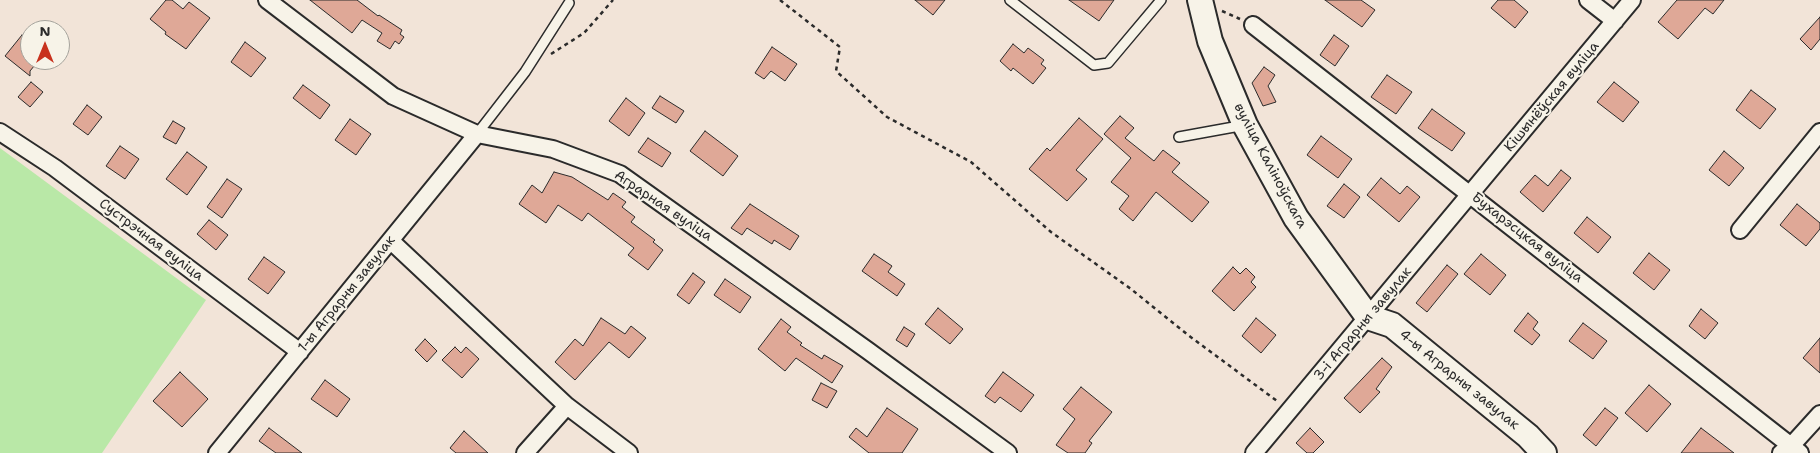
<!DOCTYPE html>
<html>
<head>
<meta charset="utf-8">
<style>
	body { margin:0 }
	#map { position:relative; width:1820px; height:453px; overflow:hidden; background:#f2e4d8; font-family:"Shantell Sans",sans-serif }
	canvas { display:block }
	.north { position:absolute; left:20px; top:20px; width:50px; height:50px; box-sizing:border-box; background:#f7f3e8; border:1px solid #a5a39c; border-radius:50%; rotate:0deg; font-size:14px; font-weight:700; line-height:20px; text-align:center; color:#2b2b2b }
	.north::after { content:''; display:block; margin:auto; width:18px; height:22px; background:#c8321e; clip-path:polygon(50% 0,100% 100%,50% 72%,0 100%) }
</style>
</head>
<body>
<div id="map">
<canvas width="1820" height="453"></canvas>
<div class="north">N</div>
</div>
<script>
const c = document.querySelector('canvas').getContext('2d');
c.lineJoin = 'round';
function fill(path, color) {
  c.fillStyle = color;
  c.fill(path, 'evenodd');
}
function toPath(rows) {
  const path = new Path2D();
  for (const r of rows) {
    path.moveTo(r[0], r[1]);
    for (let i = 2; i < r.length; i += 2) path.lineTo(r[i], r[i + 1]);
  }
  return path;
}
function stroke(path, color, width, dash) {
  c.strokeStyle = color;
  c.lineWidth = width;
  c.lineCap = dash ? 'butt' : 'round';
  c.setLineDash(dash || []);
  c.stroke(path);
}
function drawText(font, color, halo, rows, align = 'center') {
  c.font = font + ' "Shantell Sans",sans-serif';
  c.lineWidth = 4;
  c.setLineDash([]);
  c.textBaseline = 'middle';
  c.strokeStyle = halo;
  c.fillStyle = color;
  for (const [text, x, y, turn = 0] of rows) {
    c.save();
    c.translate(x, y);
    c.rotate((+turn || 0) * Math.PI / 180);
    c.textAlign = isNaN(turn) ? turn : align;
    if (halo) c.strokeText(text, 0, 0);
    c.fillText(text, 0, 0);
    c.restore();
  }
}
const green = toPath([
	[0,148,206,300,102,453,0,453]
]);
const building = toPath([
	[166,0,172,0,183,9,189,2,210,18,186,49,165,34,166,32,150,19,166,0],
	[310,0,357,0,378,16,379,15,402,30,400,34,404,37,399,44,395,41,390,49,377,41,382,33,362,20,352,33,310,0],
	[915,0,945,0,933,15,915,0],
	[1069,0,1114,0,1099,21,1069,0],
	[1325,0,1361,0,1375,10,1362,27,1325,0],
	[1498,0,1514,0,1528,12,1515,28,1491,8,1498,0],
	[1677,0,1724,0,1713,14,1705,8,1678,39,1658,22,1677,0],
	[1820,17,1820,39,1811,50,1800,39,1820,17],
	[22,35,30,41,30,60,39,60,30,71,30,76,5,56,22,35],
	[1334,35,1349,46,1335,66,1320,55,1334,35],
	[245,42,266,58,251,77,231,62,245,42],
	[1013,44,1024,53,1028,48,1044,60,1041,64,1046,68,1033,84,1013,68,1011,71,1000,61,1013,44],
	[772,47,797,64,785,81,771,71,764,79,755,73,772,47],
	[1264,67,1275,75,1268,86,1276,102,1263,106,1252,83,1264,67],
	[1387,75,1412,92,1396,114,1371,97,1387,75],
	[31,82,43,92,30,107,18,97,31,82],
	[1614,82,1639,102,1623,122,1597,102,1614,82],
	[303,85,330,105,320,119,293,98,303,85],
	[1751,90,1776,109,1760,129,1736,110,1751,90],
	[660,96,684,111,676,123,652,108,660,96],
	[626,98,645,113,629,136,609,121,626,98],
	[87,105,102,117,88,135,73,124,87,105],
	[1432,109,1465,133,1452,151,1418,128,1432,109],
	[1120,116,1134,128,1125,138,1154,161,1163,150,1180,163,1172,172,1209,202,1192,222,1156,192,1133,221,1119,209,1129,196,1111,182,1131,158,1104,134,1120,116],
	[1079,118,1103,139,1076,170,1087,179,1067,201,1029,169,1047,148,1050,151,1079,118],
	[350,119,371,134,356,155,335,140,350,119],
	[173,121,185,128,176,144,163,137,173,121],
	[705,131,738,156,723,176,690,151,705,131],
	[1321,136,1352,159,1338,178,1307,155,1321,136],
	[648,138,671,153,662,167,638,152,648,138],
	[120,146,139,159,125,179,106,166,120,146],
	[1724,151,1744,168,1729,186,1709,170,1724,151],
	[187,152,207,167,187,195,166,179,187,152],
	[1561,170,1571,178,1543,212,1520,192,1535,175,1548,186,1561,170],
	[554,172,572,177,608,200,613,193,626,202,622,207,635,217,631,222,655,240,653,242,663,250,648,270,628,255,634,248,588,213,582,221,558,205,546,223,519,204,532,185,542,193,554,172],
	[1381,178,1400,194,1407,186,1420,197,1399,222,1367,195,1381,178],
	[227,179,242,189,222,218,207,207,227,179],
	[1344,184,1360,197,1344,218,1327,206,1344,184],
	[750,204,799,236,790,250,774,240,772,244,747,228,742,235,731,228,750,204],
	[1797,204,1820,223,1820,229,1806,246,1780,225,1797,204],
	[1587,217,1611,237,1598,253,1574,233,1587,217],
	[209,220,228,235,216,250,197,234,209,220],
	[1649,253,1670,270,1654,290,1633,273,1649,253],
	[874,254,892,266,888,272,905,284,897,296,862,271,874,254],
	[1481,254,1506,275,1490,295,1464,274,1481,254],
	[264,257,285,272,268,294,248,279,264,257],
	[1447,265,1458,274,1427,312,1416,303,1447,265],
	[1233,267,1240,274,1246,268,1255,277,1251,282,1256,287,1234,311,1212,291,1233,267],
	[693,273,705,282,689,304,677,295,693,273],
	[725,279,751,297,740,313,714,295,725,279],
	[938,308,963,329,950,344,925,324,938,308],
	[1701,309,1718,323,1705,339,1689,326,1701,309],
	[1528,313,1538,322,1533,329,1540,335,1532,345,1514,331,1528,313],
	[601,318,625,334,631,326,646,338,629,358,609,342,575,380,555,362,575,339,583,346,601,318],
	[1256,318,1276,335,1261,353,1242,336,1256,318],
	[781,319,791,327,787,332,802,343,800,345,822,359,824,355,843,366,832,383,796,358,785,371,758,349,781,319],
	[1583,323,1607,341,1593,359,1569,341,1583,323],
	[904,327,915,334,907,347,896,340,904,327],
	[1820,338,1820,373,1803,358,1820,338],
	[425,339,437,351,427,362,415,350,425,339],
	[455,347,461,353,466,347,479,359,462,378,442,360,455,347],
	[1382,358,1392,367,1376,389,1380,392,1360,413,1344,398,1382,358],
	[180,372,208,399,182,427,153,401,180,372],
	[1003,372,1034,395,1021,412,1000,397,995,403,985,396,1003,372],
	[325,380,350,399,337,417,311,399,325,380],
	[821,383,837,391,827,408,812,400,821,383],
	[1649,385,1671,404,1647,432,1625,413,1649,385],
	[1081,387,1112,412,1089,441,1092,443,1085,453,1068,453,1056,445,1075,419,1063,409,1081,387],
	[887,408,918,429,902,453,869,453,849,437,856,428,867,437,887,408],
	[1605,408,1618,418,1596,446,1583,435,1605,408],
	[269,428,302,453,276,453,259,441,269,428],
	[1310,428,1324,442,1313,453,1307,453,1296,443,1310,428],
	[1701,428,1734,453,1681,453,1701,428],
	[464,431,488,453,456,453,450,448,464,431]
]);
const path = toPath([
	[780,0,840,47,836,71,887,117,971,162,1051,232,1131,289,1188,335,1277,401],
	[1222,11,1240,19],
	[551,54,584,33,613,0]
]);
const service = toPath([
	[1010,0,1094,65,1108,63,1161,0],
	[477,134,525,72,569,3],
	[1179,137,1245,125]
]);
const minor = toPath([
	[267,0,393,96,477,134,553,149,620,174,867,350,1008,453],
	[1588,0,1615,21],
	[1253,25,1800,453],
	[0,132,55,168,300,352],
	[1740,230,1820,132],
	[391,241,567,406,629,453],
	[217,453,477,134],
	[525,453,567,406],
	[1254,453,1632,0],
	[1781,453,1791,446,1820,414]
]);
const secondary = toPath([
	[1200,0,1210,41,1245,125,1296,218,1368,317,1392,325,1528,436,1544,453]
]);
const streetNames = [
	["Кішынёўская вуліца",1552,97,-50],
	["вуліца Каліноўскага",1270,166,62],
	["Аграрная вуліца",663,206,34],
	["Бухарэсцкая вуліца",1527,238,38],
	["Сустрэчная вуліца",151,240,37],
	["1-ы Аграрны завулак",347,294,-51],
	["3-і Аграрны завулак",1363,324,-50],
	["4-ы Аграрны завулак",1459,380,39]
];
fill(green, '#b9e8a7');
fill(building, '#dfa897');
stroke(building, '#2b2b2b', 1);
stroke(service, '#2b2b2b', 12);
stroke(minor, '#2b2b2b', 20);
stroke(secondary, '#2b2b2b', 28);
stroke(path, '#2b2b2b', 2.5, [4, 4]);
stroke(service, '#f7f3e8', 9);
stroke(minor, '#f7f3e8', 16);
stroke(secondary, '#f7f3e8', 24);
drawText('14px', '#2b2b2b', '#f7f3e8', streetNames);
</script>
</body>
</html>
